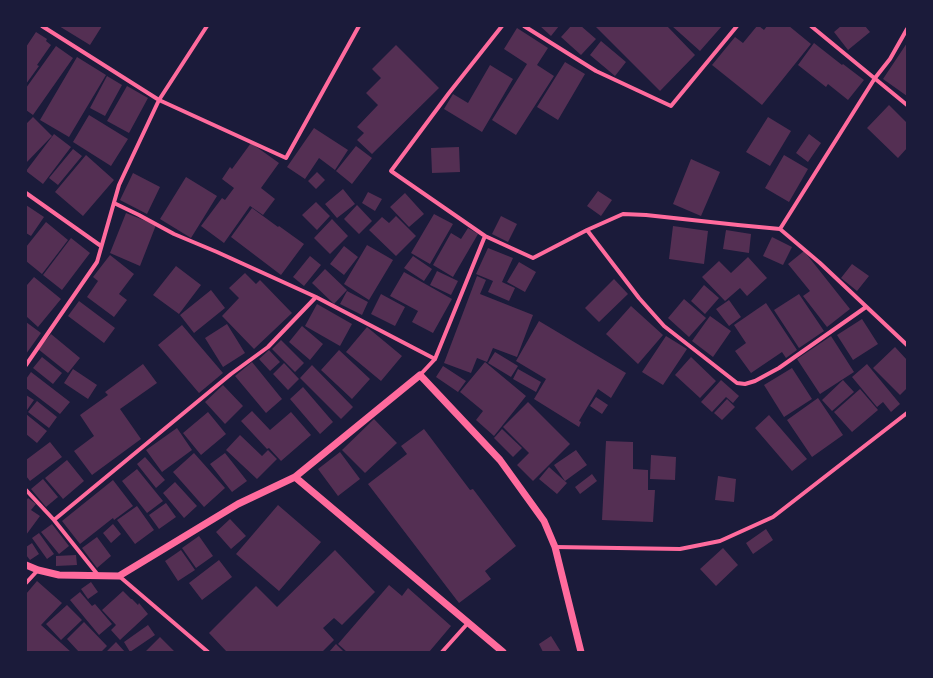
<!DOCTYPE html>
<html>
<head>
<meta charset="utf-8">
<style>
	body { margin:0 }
	#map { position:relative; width:933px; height:678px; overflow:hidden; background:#1b1b3a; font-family:Inter,sans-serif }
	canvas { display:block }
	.frame { position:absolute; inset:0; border:27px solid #1b1b3a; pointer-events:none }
</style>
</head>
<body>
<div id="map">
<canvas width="933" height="678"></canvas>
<div class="frame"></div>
</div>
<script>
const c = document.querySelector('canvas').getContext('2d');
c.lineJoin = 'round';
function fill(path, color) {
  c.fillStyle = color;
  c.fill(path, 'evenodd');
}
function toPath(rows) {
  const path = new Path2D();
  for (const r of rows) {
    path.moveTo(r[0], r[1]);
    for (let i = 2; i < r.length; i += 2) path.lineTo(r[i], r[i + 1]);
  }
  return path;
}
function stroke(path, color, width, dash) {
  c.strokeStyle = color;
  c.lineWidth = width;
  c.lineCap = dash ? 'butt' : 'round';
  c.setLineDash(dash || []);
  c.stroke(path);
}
const building = toPath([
	[59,26,102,26,90,45],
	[540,26,559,26,551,36],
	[571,26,581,26,596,39,581,55,561,37],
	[595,26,667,26,695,55,660,91],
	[672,26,722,26,700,51],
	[757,26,759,26,764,30,767,26,789,26,811,44,762,105,712,65,735,37,743,43],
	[841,26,865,26,870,32,848,50,834,32],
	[517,28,548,48,537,65,554,76,516,135,492,120,527,64,504,49],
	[36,32,47,39,46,41,51,45,37,65,39,66,26,84,26,47],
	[601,41,626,62,615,76,590,55],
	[814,43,842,65,843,64,864,80,848,100,828,84,826,87,798,65],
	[907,43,907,96,883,79],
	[396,45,439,88,372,154,357,140,364,133,357,127,378,105,366,93,381,78,372,69],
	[56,46,73,58,33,115,26,110,26,88],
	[77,57,106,75,69,137,40,120],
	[565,62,585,74,558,120,537,107],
	[490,65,513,79,482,132,444,109,453,94,468,103],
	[107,76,122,85,105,116,90,108],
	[127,86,148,98,129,133,107,121],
	[889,105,907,123,907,148,898,158,867,128],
	[89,115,128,139,111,166,73,142],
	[33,117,52,136,26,163,26,124],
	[768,117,791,131,770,166,746,152],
	[314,128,348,150,335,170,319,158,305,179,287,167],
	[54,134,71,147,43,184,26,171],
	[809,134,821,143,808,162,796,153],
	[251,143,279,163,261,188,275,199,263,215,250,206,224,243,201,226,222,198,225,200,234,188,222,179,230,167,232,169],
	[356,146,372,158,352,184,336,171],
	[459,147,460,172,432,173,431,148],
	[73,149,82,156,58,185,49,178],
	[86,155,114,180,83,216,55,192],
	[784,155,808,169,789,202,765,188],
	[691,159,720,172,701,216,673,204],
	[317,172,325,180,316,189,308,181],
	[133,173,160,187,147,214,120,200],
	[186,177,217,196,191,238,160,219],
	[343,189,355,204,337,218,325,204],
	[598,191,612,200,601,216,587,206],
	[368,192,382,199,375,211,362,203],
	[405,193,424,214,409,227,390,207],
	[316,202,330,216,317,230,302,215],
	[26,205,44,217,31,236,26,233],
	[357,205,372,221,359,234,344,219],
	[252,208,278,227,279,226,304,244,281,275,231,237],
	[126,213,156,225,140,266,110,253],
	[434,214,453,224,430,264,411,253],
	[396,216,416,236,396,256,369,230,382,217,389,223],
	[501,216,517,224,508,242,492,234],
	[332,219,348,236,330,254,314,238],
	[46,222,68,240,42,274,26,261,26,247],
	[673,226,708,231,704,264,669,259],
	[468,228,478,234,453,277,433,265,451,233,461,239],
	[726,230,751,234,749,253,723,249],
	[772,237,792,247,783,265,763,256],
	[71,238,90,253,62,290,43,275],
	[367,245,393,260,369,300,344,284],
	[344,246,358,257,344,275,330,264],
	[488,248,513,258,502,282,515,288,509,301,488,292,493,281,476,274],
	[804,251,850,309,827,327,803,296,810,291,788,264],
	[110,255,134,274,119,294,127,300,114,317,87,297,98,281,93,277],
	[310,256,321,265,304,286,293,277],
	[413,256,432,269,424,281,404,268],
	[748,257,767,278,747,296,740,288,725,301,702,277,719,261,731,273],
	[519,262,536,272,525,292,507,282],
	[852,264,869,276,857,291,841,278],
	[176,266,201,285,179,314,153,295],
	[325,269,347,290,334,304,312,283],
	[437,271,458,281,451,295,430,285],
	[404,272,452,299,433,333,412,322,418,311,390,296],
	[245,273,256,284,260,280,292,313,254,349,222,316,239,298,229,288],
	[477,276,486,280,480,294,533,315,517,357,493,348,487,362,477,358,471,373,444,363],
	[34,277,61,299,38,327,26,316,26,285,27,285],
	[614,279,628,294,599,322,585,308],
	[704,285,719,298,705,314,691,301],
	[211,290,225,308,194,333,180,315],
	[347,291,368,302,362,315,340,304],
	[381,294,405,307,395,326,371,314],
	[799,294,824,331,799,348,774,310],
	[684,299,706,318,689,337,668,318],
	[729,300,741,317,729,326,716,309],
	[79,301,115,328,104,343,68,316],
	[766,303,797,350,786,358,782,352,751,373,735,351,746,343,734,325],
	[317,304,352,324,340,346,305,326],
	[631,306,663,335,638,364,606,334],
	[710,316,731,331,713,357,692,341],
	[862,319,878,344,853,360,837,335],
	[539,321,626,373,611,398,598,389,579,421,581,422,579,427,534,399,546,379,516,361],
	[26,322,41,333,26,354],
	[227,324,245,353,223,367,205,338],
	[182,325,223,373,199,393,158,345],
	[302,326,323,344,310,360,289,342],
	[367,327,402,356,381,381,346,352],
	[51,334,80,358,68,373,38,349],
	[666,336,687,349,663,385,642,372],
	[831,336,854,372,820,394,797,359],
	[281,340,304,363,295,372,272,349],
	[895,347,907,360,907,388,900,395,873,368],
	[269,350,280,362,270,371,259,359],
	[339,350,370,379,352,399,321,370],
	[495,352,518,366,511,377,488,363],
	[42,357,62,373,53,384,33,368],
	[691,357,716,381,700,398,675,375],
	[252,362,282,399,266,413,235,376],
	[485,362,526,396,494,436,476,420,483,411,460,392],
	[284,363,299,379,288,390,273,374],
	[143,364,157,383,120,409,141,439,92,475,74,451,94,436,80,415,108,395,105,392],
	[867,364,900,404,891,412,883,402,877,407,852,377],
	[312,365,353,407,341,419,300,378],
	[443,366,466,381,458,392,436,377],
	[792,368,812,399,784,417,764,385],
	[73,369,97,385,88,399,64,383],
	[518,369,541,382,536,392,513,379],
	[31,372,70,402,60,414,26,388,26,379],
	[721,380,739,396,733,403,726,397,712,412,701,402],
	[843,380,854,392,832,411,822,400],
	[223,385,243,406,225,424,205,402],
	[303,387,333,422,320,434,290,399],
	[860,389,878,410,852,432,834,412],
	[26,395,34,400,27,410,26,409],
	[596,397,608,405,602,414,590,406],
	[818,398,843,435,812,457,787,420],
	[727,399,735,407,722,420,714,413],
	[37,401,57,417,49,428,28,412],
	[528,402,570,444,533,481,517,465,529,453,503,427],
	[252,411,270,430,291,412,311,435,281,461,269,448,267,449,241,421],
	[208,412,226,434,201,455,183,433],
	[26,414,47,431,37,443,26,434],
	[769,415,807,459,792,471,755,428],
	[374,419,397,443,365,473,342,450],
	[177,428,192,450,162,472,146,450],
	[424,429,470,490,473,489,516,546,485,571,491,579,459,603,368,484,407,454,401,446],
	[502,429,522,448,513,457,494,438],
	[240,435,262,456,268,450,277,459,257,479,226,450],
	[606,441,633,442,633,469,648,470,648,490,655,490,653,522,602,520],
	[50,442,62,457,30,481,26,476,26,460],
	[576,450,587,465,565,481,554,465],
	[340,452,360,479,338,496,318,469],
	[194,453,225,488,204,507,173,472],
	[225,453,247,481,232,492,210,464],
	[651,455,676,457,675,480,650,479],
	[145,457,165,480,156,488,137,464],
	[67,460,84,481,63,499,45,478],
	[549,467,567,483,557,494,539,479],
	[137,469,163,501,147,513,122,481],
	[592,474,597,481,580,494,575,487],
	[718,476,736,479,734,502,715,500],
	[43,479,58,497,46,507,31,489],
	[113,480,133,506,114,520,113,518,80,544,62,521],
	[175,482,197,506,184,518,163,493],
	[28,498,36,504,31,510,40,516,26,535,26,501],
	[166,503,176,517,159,529,149,515],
	[278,505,321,542,279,591,236,554],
	[137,506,154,530,135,544,117,520],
	[230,519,246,536,231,549,216,532],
	[52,524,69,546,59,554,41,532],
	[113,524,121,534,111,543,103,533],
	[766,529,773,540,753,554,746,543],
	[39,533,54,554,47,559,32,538],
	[199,536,213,556,196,568,182,548],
	[97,537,111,556,97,568,82,548],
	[32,543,39,554,30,560,26,555,26,547],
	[723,548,738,565,716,586,700,569],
	[181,550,195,570,178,581,165,561],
	[335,550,375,592,342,625,334,618,323,628,334,640,322,652,227,652,209,633,256,586,277,607],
	[76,555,77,565,56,566,56,556],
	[219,560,232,577,202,600,189,583],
	[37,581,62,603,41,625,71,652,26,652,26,594],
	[91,582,98,592,88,599,81,589],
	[389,585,402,596,408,588,451,626,429,652,347,652,338,644],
	[123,591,131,599,132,599,138,605,139,603,148,614,120,640,111,630,116,625,102,610],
	[80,592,92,606,95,604,112,624,99,635,70,600],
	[67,605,82,620,61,640,46,624],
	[84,622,107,646,101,652,79,652,67,639],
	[148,625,155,635,130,652,124,642],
	[551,636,561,652,543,652,539,644],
	[160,637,175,652,145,652],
	[116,642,125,652,106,652],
	[336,644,344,652,329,652]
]);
const minor = toPath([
	[42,26,159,100,286,158,359,26],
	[502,26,449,93,391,171,485,236,533,258,587,230,623,214,646,215,738,225,780,229,820,263,907,345],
	[524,26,596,71,671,106,737,26],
	[811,26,907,105],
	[26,193,101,246],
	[114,203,139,215,174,234,217,252,316,297,435,359],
	[780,229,875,78,890,59,907,29],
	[587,230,639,298,664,326,737,383,745,384,755,381,779,368,866,307],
	[26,365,97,262,119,185,159,100,207,26],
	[420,375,435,359,485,236],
	[26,490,54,520,98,575],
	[54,520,231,374,268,347,316,297],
	[555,547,680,549,720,541,773,517,907,413],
	[119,576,208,652],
	[26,583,38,570],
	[442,652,468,623]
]);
const tertiary = toPath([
	[295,477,503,652],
	[26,565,38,570,59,575,119,576,238,504,295,477,420,375,500,460,544,521,555,547,581,652]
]);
fill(building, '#542f53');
stroke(minor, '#ff6b9d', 4);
stroke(tertiary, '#ff6b9d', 7);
</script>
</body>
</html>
